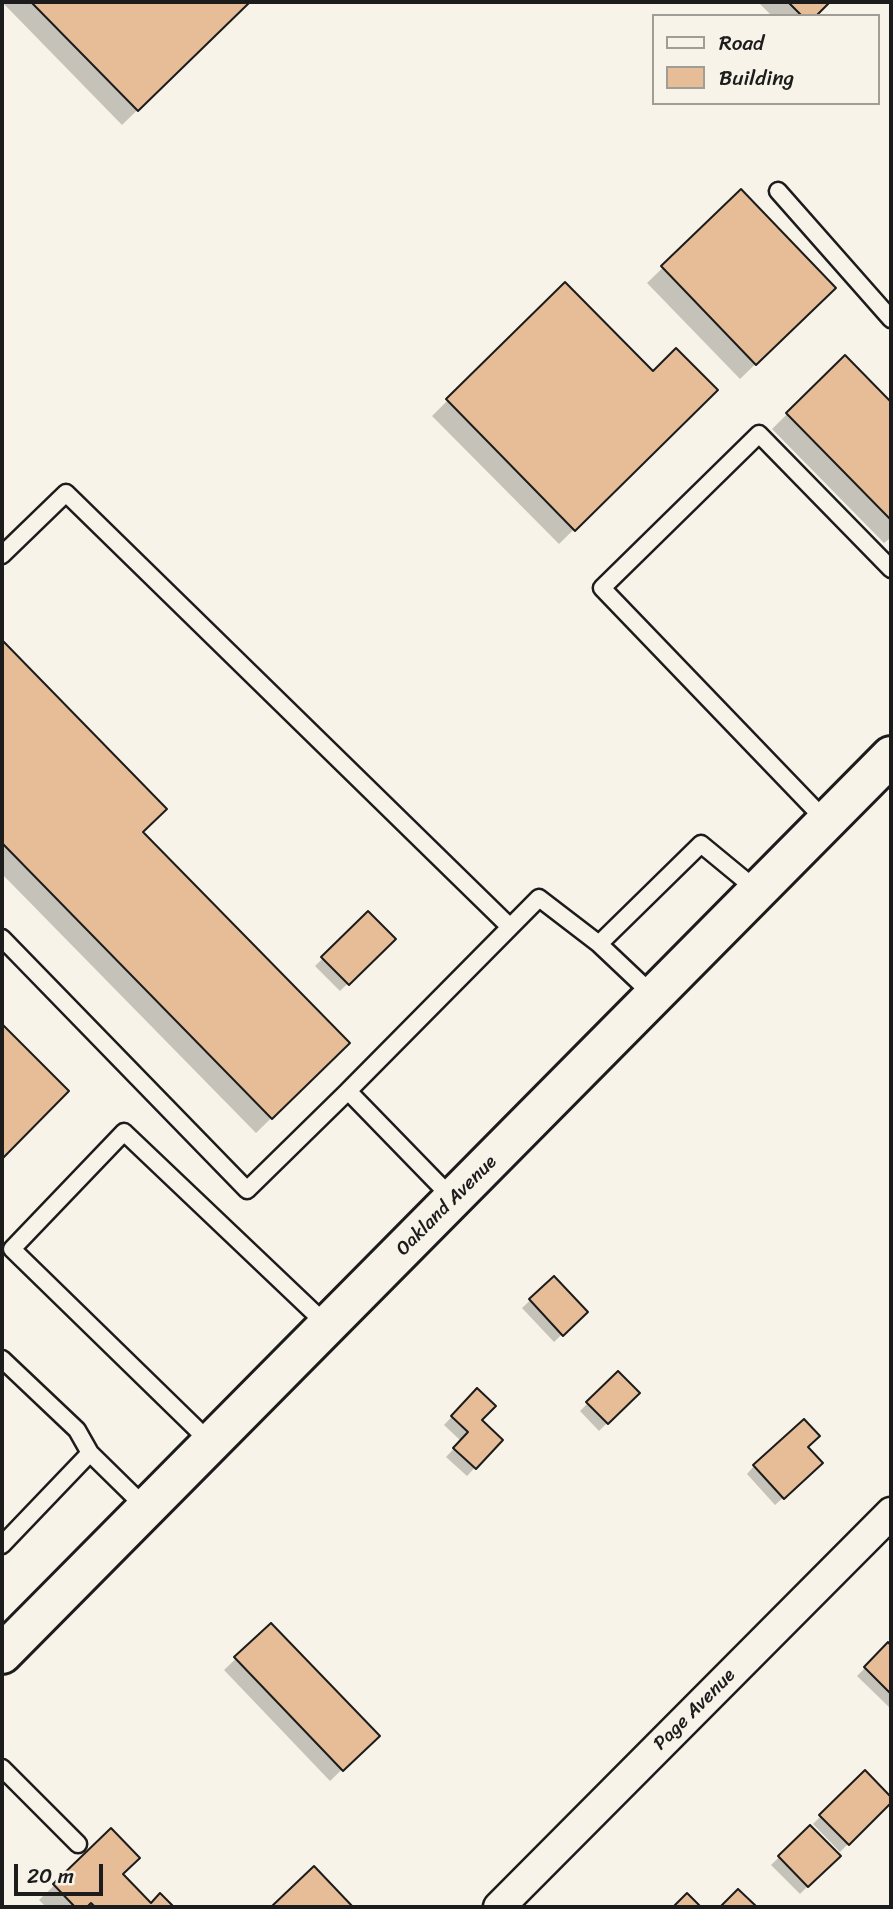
<!DOCTYPE html>
<html>
<head>
<meta charset="utf-8">
<style>
	body { margin:0 }
	#map { position:relative; width:893px; height:1909px; overflow:hidden; background:#f7f3e8; font-family:Sriracha,sans-serif }
	canvas { display:block }
	.frame { position:absolute; inset:0; border:4px solid #1c1c1c; pointer-events:none }
	.legend { position:absolute; left:652px; top:14px; width:228px; height:91px; box-sizing:border-box; background:#f7f3e8; border:2px solid #9f9d96; margin:0; padding:9px 12px; list-style:none; font-size:21px; color:#1c1c1c }
	.legend li { display:flex; align-items:center; gap:14px; height:35px }
	.legend b { width:35px; border:2px solid #9f9d96 }
	.scale { position:absolute; left:14px; top:1864px; width:89px; height:32px; box-sizing:border-box; border:4px solid #1c1c1c; border-top:0; padding-left:9px; font-size:21px; line-height:24px; white-space:nowrap; color:#1c1c1c; -webkit-text-stroke:5px #f7f3e8; paint-order:stroke }
</style>
</head>
<body>
<div id="map">
<canvas width="893" height="1909"></canvas>
<div class="frame"></div>
<ul class="legend">
<li><b style="height:9px;background:#f7f3e8"></b>Road</li>
<li><b style="height:19px;background:#e6bd96"></b>Building</li>
</ul>
<div class="scale">20 m</div>
</div>
<script>
const c = document.querySelector('canvas').getContext('2d');
c.lineJoin = 'round';
function fill(path, color) {
  c.fillStyle = color;
  c.fill(path, 'evenodd');
}
function toPath(rows) {
  const path = new Path2D();
  for (const r of rows) {
    path.moveTo(r[0], r[1]);
    for (let i = 2; i < r.length; i += 2) path.lineTo(r[i], r[i + 1]);
  }
  return path;
}
function stroke(path, color, width, dash) {
  c.strokeStyle = color;
  c.lineWidth = width;
  c.lineCap = dash ? 'butt' : 'round';
  c.setLineDash(dash || []);
  c.stroke(path);
}
function drawText(font, color, halo, rows, align = 'center') {
  c.font = font + ' Sriracha,sans-serif';
  c.lineWidth = 6;
  c.setLineDash([]);
  c.textBaseline = 'middle';
  c.strokeStyle = halo;
  c.fillStyle = color;
  for (const [text, x, y, turn = 0] of rows) {
    c.save();
    c.translate(x, y);
    c.rotate((+turn || 0) * Math.PI / 180);
    c.textAlign = isNaN(turn) ? turn : align;
    if (halo) c.strokeText(text, 0, 0);
    c.fillText(text, 0, 0);
    c.restore();
  }
}
const shadow = toPath([
	[2,2,248,2,122,125],
	[758,2,828,2,814,16,772,16],
	[741,192,834,288,740,379,647,283],
	[565,284,653,374,715,390,559,544,432,416],
	[845,357,891,405,891,541,889,539,884,543,772,429],
	[2,643,165,809,141,832,348,1043,256,1133,2,874],
	[368,914,393,939,340,991,315,966],
	[2,1027,67,1091,2,1156],
	[554,1278,585,1312,554,1342,522,1308],
	[618,1373,638,1393,599,1431,580,1411],
	[477,1390,480,1420,501,1440,467,1476,446,1457,461,1441,444,1425],
	[806,1447,813,1471,775,1505,747,1474,754,1466],
	[271,1625,377,1736,330,1781,224,1670],
	[888,1645,891,1648,891,1709,857,1676],
	[865,1772,891,1801,840,1852,813,1824],
	[810,1827,838,1856,800,1894,771,1865],
	[111,1831,121,1875,151,1905,160,1895,172,1907,46,1907,39,1900]
]);
const building = toPath([
	[31,2,250,2,138,111,31,2],
	[788,2,830,2,816,16,802,16,788,2],
	[741,189,836,288,756,365,661,266,741,189],
	[565,282,653,371,676,348,718,390,575,531,446,399,565,282],
	[845,355,891,402,891,520,786,413,845,355],
	[2,640,167,809,143,832,350,1043,272,1119,2,843,2,640],
	[368,911,396,939,349,985,321,957,368,911],
	[2,1024,69,1091,2,1159,2,1024],
	[554,1276,588,1312,563,1336,529,1299,554,1276],
	[618,1371,640,1393,608,1424,586,1402,618,1371],
	[477,1388,496,1406,482,1420,503,1440,476,1469,453,1448,468,1432,451,1416,477,1388],
	[804,1419,820,1436,808,1447,823,1463,784,1499,753,1465,804,1419],
	[271,1623,380,1736,343,1771,234,1657,271,1623],
	[888,1642,891,1646,891,1694,864,1667,888,1642],
	[865,1770,891,1797,891,1803,849,1845,819,1815,865,1770],
	[810,1825,841,1856,808,1887,778,1856,810,1825],
	[111,1828,140,1858,123,1874,151,1903,160,1893,174,1907,95,1907,91,1903,87,1907,75,1907,53,1884,111,1828],
	[314,1866,353,1907,271,1907,314,1866],
	[738,1889,757,1907,720,1907,738,1889],
	[687,1893,701,1907,673,1907,687,1893]
]);
const service = toPath([
	[778,191,891,319],
	[2,555,66,493,510,927],
	[826,821,602,588,759,434,891,569],
	[2,938,247,1190,348,1091],
	[654,996,599,944,701,844,758,891],
	[453,1199,348,1091,539,898,599,944],
	[2,1359,77,1430,90,1453,2,1545],
	[211,1443,12,1249,124,1132,328,1326],
	[90,1453,146,1508],
	[2,1768,78,1844]
]);
const minor = toPath([
	[499,1907,891,1513]
]);
const tertiary = toPath([
	[2,1654,891,756]
]);
const streetNames = [
	["Oakland Avenue",447,1206,-45],
	["Page Avenue",695,1710,-45]
];
fill(shadow, '#0003');
fill(building, '#e6bd96');
stroke(building, '#1c1c1c', 2);
stroke(service, '#1c1c1c', 21);
stroke(minor, '#1c1c1c', 35);
stroke(tertiary, '#1c1c1c', 44);
stroke(service, '#f7f3e8', 16);
stroke(minor, '#f7f3e8', 30);
stroke(tertiary, '#f7f3e8', 38);
drawText('19px', '#1c1c1c', '#f7f3e8', streetNames);
</script>
</body>
</html>
